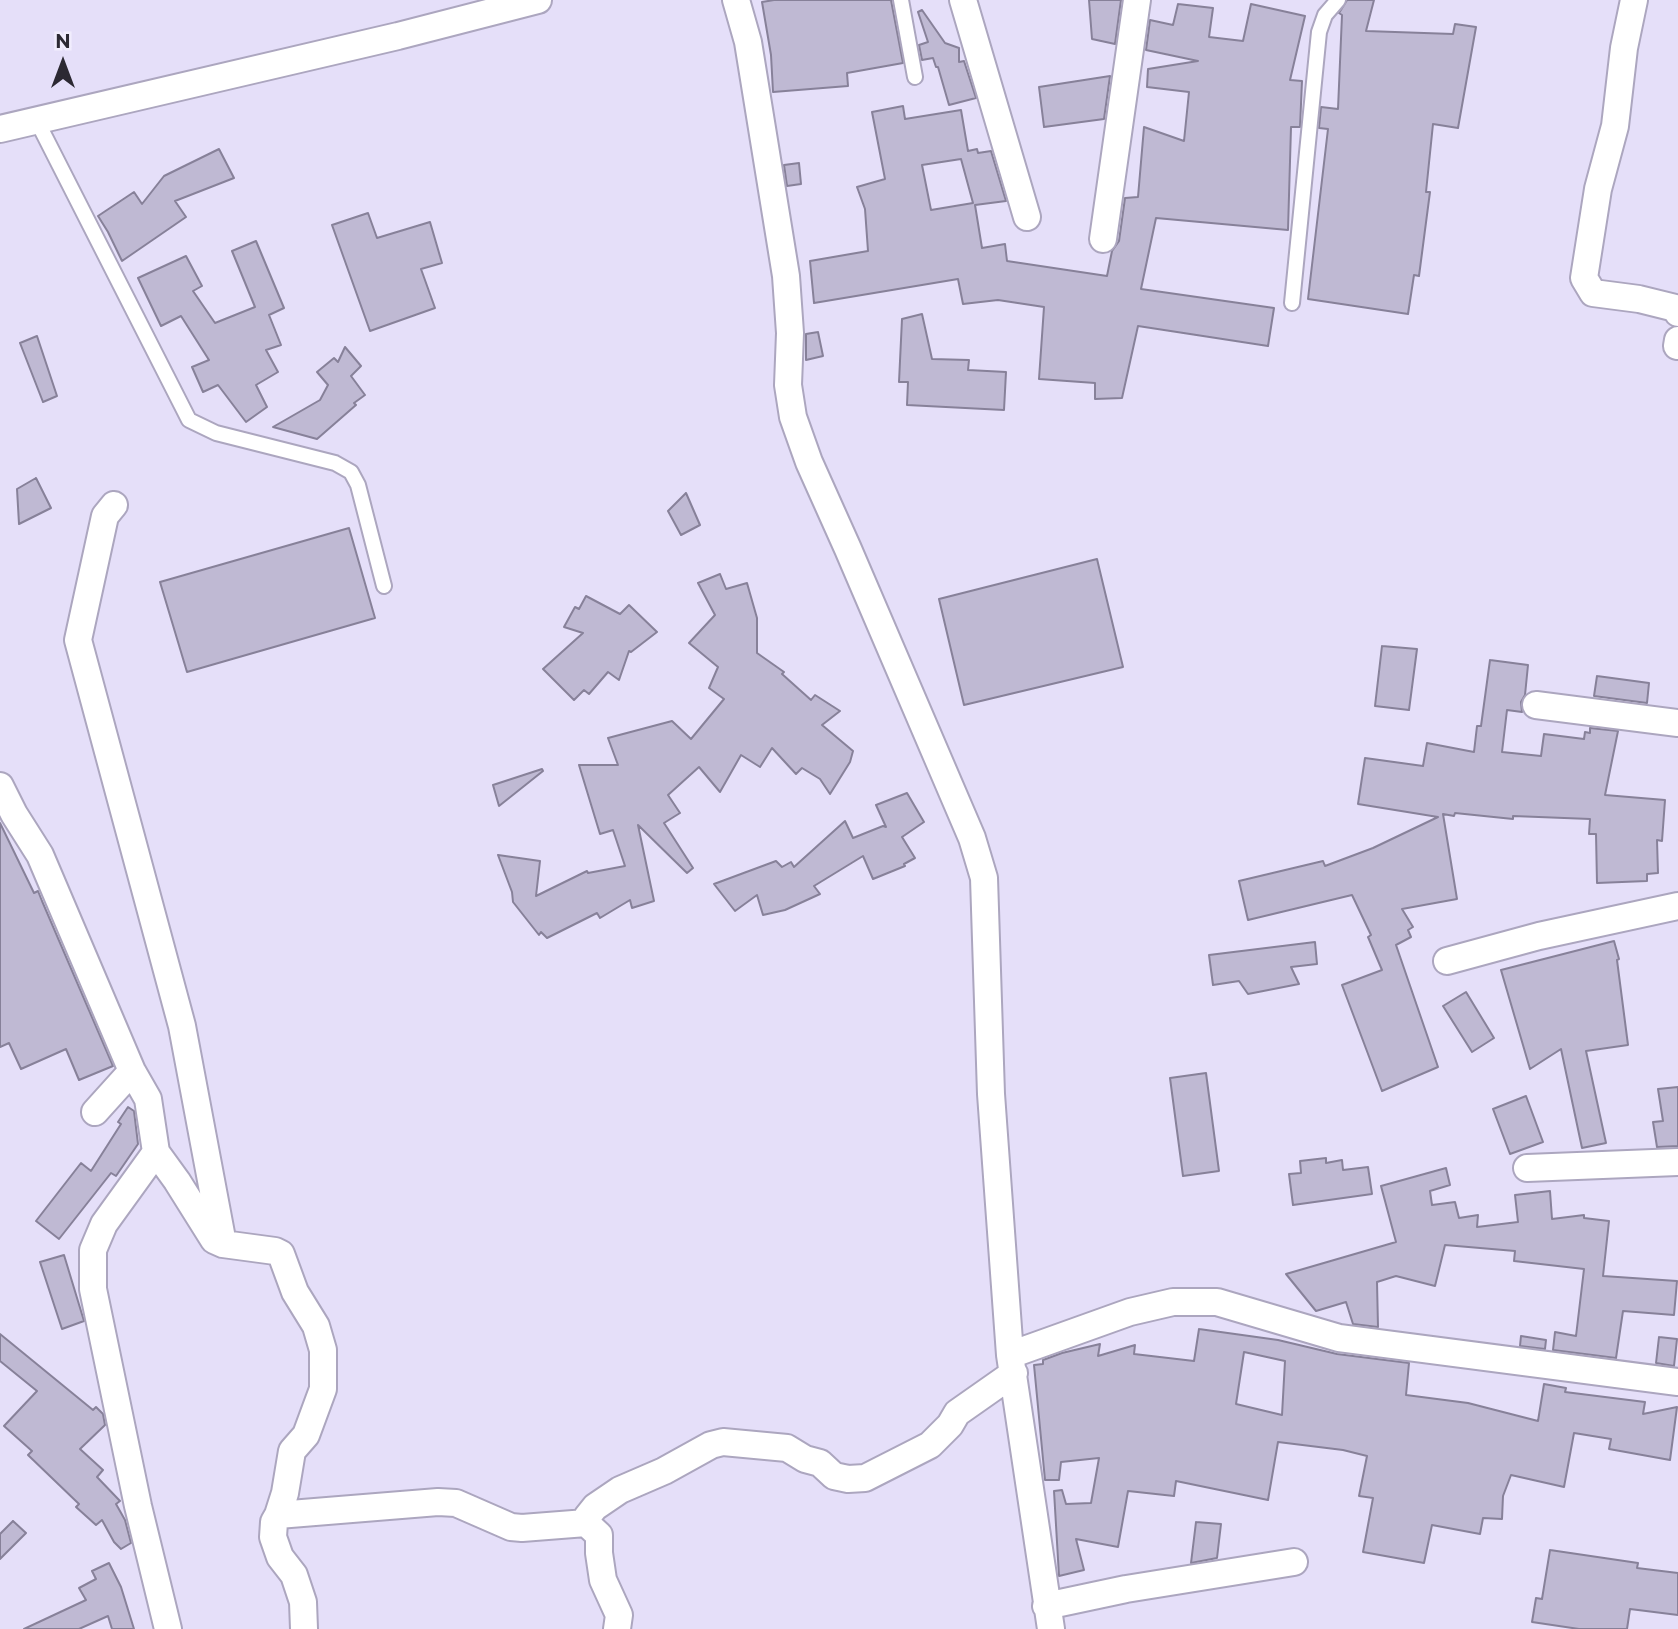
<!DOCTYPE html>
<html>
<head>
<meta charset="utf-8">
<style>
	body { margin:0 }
	#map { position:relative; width:1678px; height:1629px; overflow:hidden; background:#e5dff9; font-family:Montserrat,sans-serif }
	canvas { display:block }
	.north { position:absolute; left:28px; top:28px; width:70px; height:70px; -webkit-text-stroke:5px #f1edfd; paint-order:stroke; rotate:0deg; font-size:19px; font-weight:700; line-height:28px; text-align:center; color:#2c2933 }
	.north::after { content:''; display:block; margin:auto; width:24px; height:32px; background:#2c2933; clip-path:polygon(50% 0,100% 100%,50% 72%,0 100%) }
</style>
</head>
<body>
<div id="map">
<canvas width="1678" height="1629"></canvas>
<div class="north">N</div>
</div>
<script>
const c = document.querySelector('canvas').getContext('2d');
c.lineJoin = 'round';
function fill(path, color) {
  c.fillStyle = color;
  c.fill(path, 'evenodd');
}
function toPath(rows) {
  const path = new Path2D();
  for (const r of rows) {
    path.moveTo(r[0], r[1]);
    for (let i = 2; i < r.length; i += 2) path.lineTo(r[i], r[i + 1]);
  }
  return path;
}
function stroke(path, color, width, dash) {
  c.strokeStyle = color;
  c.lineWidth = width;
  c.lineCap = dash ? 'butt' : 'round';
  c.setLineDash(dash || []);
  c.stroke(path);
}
const building = toPath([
	[774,0,891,0,903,63,847,73,848,86,773,92,771,55,762,2,774,0],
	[1089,0,1121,0,1115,44,1092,39,1089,0],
	[1347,0,1374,0,1366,31,1453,34,1455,24,1476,27,1458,128,1433,124,1426,192,1430,192,1425,230,1419,276,1414,275,1408,314,1308,299,1328,129,1319,128,1321,107,1338,109,1342,15,1339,13,1347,0],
	[1178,4,1213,8,1209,37,1243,41,1251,4,1305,16,1290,80,1302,81,1300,127,1291,127,1288,230,1156,218,1141,289,1274,308,1268,346,1138,326,1122,398,1095,399,1095,383,1039,379,1044,307,998,300,963,304,958,279,814,303,810,261,868,251,865,209,857,187,885,179,872,112,903,106,905,119,961,110,968,151,977,149,978,153,991,151,1006,201,975,205,982,248,1005,244,1007,261,1107,276,1112,251,1119,241,1125,198,1138,197,1144,127,1184,141,1189,92,1147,87,1148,69,1198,61,1146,50,1150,20,1173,25,1178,4],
	[961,159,973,203,931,210,922,165,961,159],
	[922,10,945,43,959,48,959,62,964,61,976,98,949,105,938,67,936,67,933,58,922,60,919,45,928,42,918,12,922,10],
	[1110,76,1104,119,1044,127,1039,87,1110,76],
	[219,149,234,178,175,201,186,217,122,261,108,232,98,216,134,192,142,204,164,176,219,149],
	[799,163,801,184,787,186,784,165,799,163],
	[368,213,377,238,430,222,442,263,421,269,435,308,370,331,332,225,368,213],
	[256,241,284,308,269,315,281,345,266,350,278,372,256,385,267,407,246,422,218,385,203,392,192,367,209,360,181,316,161,326,138,278,186,256,202,286,193,291,215,323,255,307,232,251,256,241],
	[922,314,932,359,969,360,968,370,1006,372,1004,410,907,405,908,382,899,382,902,319,922,314],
	[818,332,823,356,806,360,806,334,818,332],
	[37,336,57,396,43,402,20,343,37,336],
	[345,347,361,366,351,376,365,395,354,403,356,405,317,439,273,427,320,400,328,385,317,372,334,358,338,362,345,347],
	[36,478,51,508,19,524,17,489,36,478],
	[686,493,700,525,681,535,668,511,686,493],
	[349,528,375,618,187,672,160,582,349,528],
	[1097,559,1123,667,964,705,939,599,1097,559],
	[720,574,726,589,747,583,757,618,757,653,784,672,782,674,811,700,815,695,840,711,822,725,853,751,850,762,830,794,820,779,802,768,796,774,772,748,760,767,741,755,720,792,699,767,668,795,680,813,664,823,693,868,687,873,638,825,654,901,632,908,630,900,600,918,597,913,547,938,541,932,539,935,513,902,512,892,498,855,540,861,536,896,587,871,588,873,625,866,613,830,600,834,579,765,618,765,608,738,672,721,691,739,724,699,709,688,718,667,689,643,715,615,698,583,720,574],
	[586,596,620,614,629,605,657,632,631,652,629,651,619,680,608,672,589,694,584,690,574,700,543,669,583,633,564,627,575,607,579,609,586,596],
	[1382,646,1417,649,1409,710,1375,706,1382,646],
	[1490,660,1528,665,1525,695,1521,702,1522,712,1507,710,1502,752,1541,756,1544,734,1584,739,1585,732,1590,733,1590,728,1618,731,1605,795,1665,800,1662,841,1657,840,1658,873,1647,874,1647,881,1597,883,1596,834,1589,834,1590,819,1513,816,1513,819,1455,813,1454,816,1443,814,1457,899,1402,909,1413,927,1408,930,1411,937,1396,945,1438,1067,1382,1091,1342,985,1382,970,1368,937,1371,935,1352,895,1248,920,1239,881,1323,861,1325,866,1373,848,1438,817,1358,804,1365,758,1423,766,1427,743,1474,752,1477,726,1481,726,1490,660],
	[1597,676,1649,683,1647,703,1594,696,1597,676],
	[542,769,543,771,499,806,493,785,542,769],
	[907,793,924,822,902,837,915,858,904,864,905,866,873,879,863,856,814,886,820,894,785,910,763,915,757,895,735,911,714,884,776,861,782,867,791,862,794,867,845,821,853,838,883,826,886,827,876,805,907,793],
	[0,823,34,893,38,891,42,901,113,1066,79,1080,66,1049,21,1069,9,1043,0,1047,0,823],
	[1614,941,1619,959,1617,960,1628,1045,1586,1051,1606,1143,1582,1148,1561,1049,1530,1069,1501,970,1614,941],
	[1315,942,1317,964,1291,967,1299,984,1248,994,1239,981,1213,985,1209,955,1315,942],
	[1466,992,1494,1038,1472,1052,1443,1006,1466,992],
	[1206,1073,1219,1171,1183,1176,1170,1078,1206,1073],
	[1678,1087,1678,1146,1657,1147,1653,1122,1663,1121,1658,1089,1678,1087],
	[1526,1096,1543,1142,1510,1154,1493,1109,1526,1096],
	[128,1107,134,1111,138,1144,116,1176,111,1173,59,1239,36,1221,81,1163,91,1171,121,1124,118,1122,128,1107],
	[1326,1158,1326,1163,1342,1160,1343,1170,1368,1167,1372,1194,1293,1205,1289,1174,1301,1173,1300,1161,1326,1158],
	[1446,1168,1450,1185,1430,1191,1432,1205,1455,1202,1459,1218,1478,1215,1477,1227,1518,1222,1515,1195,1550,1191,1552,1219,1584,1215,1584,1218,1609,1221,1603,1276,1677,1281,1674,1315,1623,1311,1616,1358,1553,1350,1555,1332,1576,1336,1584,1269,1514,1261,1515,1251,1445,1245,1435,1286,1396,1276,1377,1282,1378,1327,1353,1324,1346,1302,1316,1311,1286,1274,1396,1242,1381,1186,1446,1168],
	[64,1255,84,1321,62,1329,40,1262,64,1255],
	[1199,1329,1278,1340,1337,1354,1409,1363,1406,1395,1468,1403,1538,1421,1544,1384,1566,1388,1565,1392,1645,1402,1643,1414,1677,1407,1670,1460,1609,1449,1611,1439,1574,1433,1564,1487,1511,1475,1503,1496,1502,1519,1483,1518,1480,1534,1432,1525,1424,1563,1363,1552,1373,1498,1359,1496,1367,1456,1343,1450,1278,1442,1268,1500,1176,1481,1174,1496,1128,1491,1118,1547,1076,1539,1084,1570,1059,1576,1054,1491,1062,1490,1066,1504,1091,1503,1099,1458,1061,1462,1059,1480,1045,1480,1034,1365,1043,1364,1043,1360,1062,1353,1100,1344,1098,1356,1135,1345,1134,1354,1194,1361,1199,1329],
	[1244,1352,1285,1361,1282,1415,1236,1404,1244,1352],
	[0,1334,93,1410,96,1407,103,1414,105,1425,80,1449,103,1470,97,1477,120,1501,116,1504,125,1520,131,1543,121,1549,114,1542,102,1520,96,1525,76,1507,79,1504,28,1455,32,1451,4,1426,37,1391,0,1361,0,1334],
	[1521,1336,1546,1340,1545,1349,1520,1346,1521,1336],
	[1659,1337,1677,1339,1674,1366,1656,1363,1659,1337],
	[13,1521,26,1533,0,1559,0,1534,13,1521],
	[1196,1522,1221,1524,1217,1558,1191,1563,1196,1522],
	[1550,1550,1638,1563,1637,1568,1678,1573,1678,1615,1630,1609,1627,1629,1579,1629,1532,1622,1536,1598,1542,1599,1550,1550],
	[109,1563,121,1587,134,1629,112,1629,108,1616,79,1629,24,1629,86,1600,79,1588,96,1579,92,1571,109,1563]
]);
const lane = toPath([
	[901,0,915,77],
	[37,121,189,420,216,433,335,463,351,472,358,485,384,586],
	[1292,303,1319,32,1325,15,1338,0]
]);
const street = toPath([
	[736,0,748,42,786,276,790,333,788,385,793,417,809,462,848,549,972,838,984,878,991,1094,1010,1355,1051,1629],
	[963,0,1027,217],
	[1634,0,1624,48,1615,126,1598,189,1584,278,1593,293,1639,299,1675,308,1678,313],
	[0,129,398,36,538,0],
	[1103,239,1137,0],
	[1677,346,1678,340],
	[114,505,105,516,78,640,182,1026,223,1244],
	[1536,705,1678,723],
	[0,786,14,814,40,855,132,1071,148,1099,156,1152,104,1224,93,1250,93,1289,138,1506,168,1629],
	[1447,961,1539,936,1678,906],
	[95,1112,132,1071],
	[156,1152,177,1181,214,1240,223,1244,275,1251,281,1254,295,1292,316,1326,323,1350,323,1389,306,1435,292,1451,285,1493,278,1515],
	[1527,1168,1678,1162],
	[1010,1355,1130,1312,1173,1302,1217,1302,1339,1338,1678,1382],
	[586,1523,587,1517,595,1507,620,1490,664,1471,711,1445,723,1442,787,1448,805,1459,820,1463,834,1476,848,1479,865,1478,930,1445,950,1425,957,1413,1014,1373],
	[1046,1606,1126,1589,1294,1562],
	[304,1629,303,1602,294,1575,280,1557,273,1537,274,1522,278,1515,438,1502,456,1503,511,1527,522,1528,586,1523,599,1535,599,1553,603,1580,619,1615,617,1629]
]);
fill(building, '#bfb9d3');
stroke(building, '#878199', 2);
stroke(lane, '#aca6bf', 18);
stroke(street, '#aca6bf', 30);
stroke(lane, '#fff', 14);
stroke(street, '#fff', 26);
</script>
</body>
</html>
